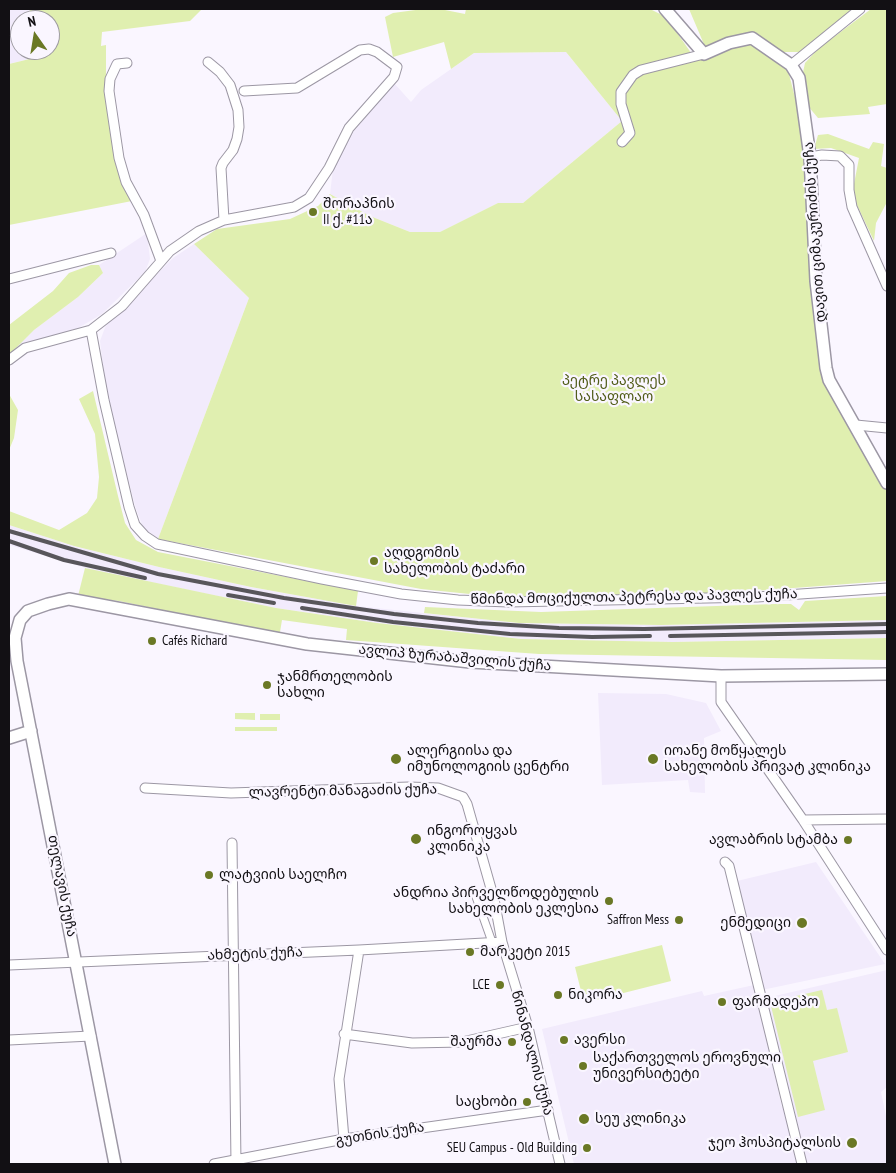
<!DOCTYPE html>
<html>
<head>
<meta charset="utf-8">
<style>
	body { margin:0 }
	#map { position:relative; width:896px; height:1173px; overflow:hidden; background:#faf6ff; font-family:"PT Sans Narrow",sans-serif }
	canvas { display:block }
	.frame { position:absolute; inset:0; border:10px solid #121014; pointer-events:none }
	.north { position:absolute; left:10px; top:10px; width:50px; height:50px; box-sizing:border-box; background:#faf6ff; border:1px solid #9d9aa1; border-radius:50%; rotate:347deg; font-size:14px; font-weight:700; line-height:20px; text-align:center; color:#121014 }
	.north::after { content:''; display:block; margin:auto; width:18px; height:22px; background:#6a7825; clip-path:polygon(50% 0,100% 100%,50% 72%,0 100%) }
</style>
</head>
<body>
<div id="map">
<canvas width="896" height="1173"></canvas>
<div class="frame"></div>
<div class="north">N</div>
</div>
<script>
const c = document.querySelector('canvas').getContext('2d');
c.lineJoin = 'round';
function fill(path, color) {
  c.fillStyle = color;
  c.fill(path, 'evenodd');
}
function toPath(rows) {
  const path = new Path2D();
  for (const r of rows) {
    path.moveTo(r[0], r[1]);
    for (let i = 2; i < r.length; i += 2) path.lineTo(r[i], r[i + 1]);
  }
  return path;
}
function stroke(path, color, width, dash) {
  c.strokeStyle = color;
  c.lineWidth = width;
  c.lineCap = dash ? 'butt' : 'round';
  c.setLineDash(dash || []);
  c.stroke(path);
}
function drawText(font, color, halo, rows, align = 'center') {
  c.font = font + ' "PT Sans Narrow","Noto Sans Georgian",sans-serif';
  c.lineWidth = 4.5;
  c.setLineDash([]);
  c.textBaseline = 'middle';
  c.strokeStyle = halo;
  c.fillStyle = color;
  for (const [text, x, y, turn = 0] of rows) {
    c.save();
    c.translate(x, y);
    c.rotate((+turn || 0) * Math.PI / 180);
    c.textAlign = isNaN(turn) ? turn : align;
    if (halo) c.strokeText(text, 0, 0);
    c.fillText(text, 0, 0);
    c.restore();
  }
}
const built = toPath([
	[9,9,29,9,34,20,20,20,20,50,48,50,50,54,9,64],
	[566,52,622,121,523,203,498,203,440,232,410,232,370,216,330,194,333,169,354,131,394,83,411,102,421,90,474,53],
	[147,233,150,259,145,272,102,314,78,328,15,348,34,330,78,297,103,273,99,265],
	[194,244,249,298,158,539,143,527,136,509,107,400,100,341,106,325,173,258],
	[9,525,74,546,159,567,251,587,356,606,519,623,661,625,887,620,887,638,673,642,521,639,377,623,276,608,96,571,9,545],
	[598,693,666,694,706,703,721,731,704,738,705,793,690,792,688,780,602,785],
	[816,862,885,964,762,990,737,881],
	[887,970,887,1087,881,1092,887,1121,887,1164,574,1164,542,1029,702,991,704,996,754,985,782,1107,789,1107,766,998]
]);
const green = toPath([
	[29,9,202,9,190,21,102,32,101,46,106,45,106,91,113,151,123,184,132,201,9,225,9,64,50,54,48,50,50,50,50,20,34,20],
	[423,9,440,9,465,14,466,9,650,9,666,17,696,60,709,56,689,9,855,9,801,52,784,52,775,57,782,62,789,74,803,129,826,381,887,492,887,581,700,595,499,597,421,589,158,539,249,298,194,244,217,229,290,219,318,206,330,194,370,216,410,232,440,232,498,203,523,203,622,121,566,52,474,53,451,69,444,42,393,57,385,17,393,13],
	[871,9,887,9,887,104,868,107,870,114,818,118,808,106,802,77,805,63,818,49],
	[828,134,869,149,873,142,884,144,881,166,887,168,887,202,876,223,874,241,856,203,853,189,859,158,831,148,814,149,818,135],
	[91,265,99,265,103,273,78,297,34,330,9,355,9,325,53,291,69,273],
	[93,391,118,496,125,523,136,540,158,552,358,591,356,606,251,587,159,567,74,546,9,525,9,511,59,530,87,513,97,498,99,477,95,434,79,399],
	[9,394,18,410,14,438,9,450],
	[85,568,276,608,377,623,521,639,673,642,887,638,887,660,539,654,346,640,347,629,282,620,280,632,273,633,119,601,78,596],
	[887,596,887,620,661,625,519,623,424,613,425,607,541,612,775,604,791,604,799,610,805,601],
	[235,713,255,713,255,720,235,719],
	[260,714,280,714,280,720,260,720],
	[235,727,277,727,277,731,235,731],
	[662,945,671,981,584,1003,575,967],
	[822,990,827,1010,837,1008,848,1052,813,1061,825,1110,798,1117,770,1002]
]);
const pedestrian = toPath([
	[475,894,492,942]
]);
const minor = toPath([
	[208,62,220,72,230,85,238,110,239,127,237,139,233,150,223,163,221,168,224,220],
	[127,63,117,64,110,79,109,91,119,158,126,182,144,215,161,261],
	[791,65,860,9],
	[622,142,630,133,621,104,621,92,633,75,641,70,704,54],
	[810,157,822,155,840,156,849,165,849,190,852,207,887,286],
	[9,279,111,253],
	[91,330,104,400,129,507,135,525,145,536,157,544,322,579,401,594,458,600,508,602,757,597,887,588],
	[9,360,25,348,91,330,122,306,170,251,199,231,224,220,294,207,309,198,329,168,349,128,394,77,397,67,377,52,369,49,360,50,297,88,244,91],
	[856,425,887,428],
	[721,676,721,702,803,820,887,950],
	[145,788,231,793,409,787,438,788,463,797,467,804,494,899,502,942,528,1027,560,1164],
	[803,820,887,819],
	[232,843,236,1164],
	[725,862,729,866,802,1164],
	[9,965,359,950,502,942],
	[344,1034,412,1043,462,1042,528,1027],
	[9,1040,91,1036],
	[344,1139,339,1079,359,950],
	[214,1164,344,1139,548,1110]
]);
const tertiary = toPath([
	[665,9,704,54,729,43,752,38,791,65,799,78,810,157,816,281,826,368,829,380,887,483],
	[9,738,31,731],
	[115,1164,17,661,15,638,20,620,28,611,48,604,69,599,307,644,470,662,721,676,887,674]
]);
const rail = toPath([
	[9,531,158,574,284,598,394,614,478,623,559,628,644,629,887,624],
	[9,541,64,560,145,578],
	[228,595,274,603],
	[302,608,393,622,510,634,592,637,650,636],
	[670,636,887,632]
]);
const markers = [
	[313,212,5,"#6a7825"],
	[374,561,5,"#6a7825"],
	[152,641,5,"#6a7825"],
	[267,685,5,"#6a7825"],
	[396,759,6,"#6a7825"],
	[653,759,6,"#6a7825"],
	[416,839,6,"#6a7825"],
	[848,840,5,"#6a7825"],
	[209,875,5,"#6a7825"],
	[609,901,5,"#6a7825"],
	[679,920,5,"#6a7825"],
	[802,923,6,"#6a7825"],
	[470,952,5,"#6a7825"],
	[500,985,5,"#6a7825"],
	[558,995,5,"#6a7825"],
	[722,1002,5,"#6a7825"],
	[564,1040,5,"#6a7825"],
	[512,1042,5,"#6a7825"],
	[583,1066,5,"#6a7825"],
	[527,1102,5,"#6a7825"],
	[584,1119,6,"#6a7825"],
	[852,1143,6,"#6a7825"],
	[587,1148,5,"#6a7825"]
];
const poiNames = [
	["შორაპნის",323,204],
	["II ქ. #11ა",323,220],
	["აღდგომის",384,553],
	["სახელობის ტაძარი",384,569],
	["Cafés Richard",162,641],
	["ჯანმრთელობის",277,677],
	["სახლი",277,693],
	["ალერგიისა და",407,751],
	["იმუნოლოგიის ცენტრი",407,767],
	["იოანე მოწყალეს",664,751],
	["სახელობის პრივატ კლინიკა",664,767],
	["ინგოროყვას",427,831],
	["კლინიკა",427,847],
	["ავლაბრის სტამბა",838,840,"right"],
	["ლატვიის საელჩო",219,875],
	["ანდრია პირველწოდებულის",599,893,"right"],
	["სახელობის ეკლესია",599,909,"right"],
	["Saffron Mess",669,920,"right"],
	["ენმედიცი",791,923,"right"],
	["მარკეტი 2015",480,952],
	["LCE",490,985,"right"],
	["ნიკორა",568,995],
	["ფარმადეპო",732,1002],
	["ავერსი",574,1040],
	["შაურმა",502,1042,"right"],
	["საქართველოს ეროვნული",593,1058],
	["უნივერსიტეტი",593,1074],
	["საცხობი",517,1102,"right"],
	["სეუ კლინიკა",595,1119],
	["ჯეო ჰოსპიტალსის",841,1143,"right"],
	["SEU Campus - Old Building",577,1148,"right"]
];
const streetNames = [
	["დავით ციმაკურიძის ქუჩა",815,232,-94],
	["წმინდა მოციქულთა პეტრესა და პავლეს ქუჩა",634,597,-1],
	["ავლიპ ზურაბაშვილის ქუჩა",455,658,5],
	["ლავრენტი მანაგაძის ქუჩა",343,791,-1],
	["თელავის ქუჩა",62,886,79],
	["ახმეტის ქუჩა",255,954,-2],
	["წინანდალის ქუჩა",532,1053,75],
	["გუთნის ქუჩა",380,1134,-9]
];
const parkNames = [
	["პეტრე პავლეს",614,381],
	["სასაფლაო",614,397]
];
fill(built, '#f2ebfc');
fill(green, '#e0efb0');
stroke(pedestrian, '#9c97a4', 9);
stroke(minor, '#9c97a4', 11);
stroke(tertiary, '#9c97a4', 14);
stroke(pedestrian, '#fff', 7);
stroke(minor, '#fff', 9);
stroke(tertiary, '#fff', 11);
stroke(rail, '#58565b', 4);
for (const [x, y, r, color] of markers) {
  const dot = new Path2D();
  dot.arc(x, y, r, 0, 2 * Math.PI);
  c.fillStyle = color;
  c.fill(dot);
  stroke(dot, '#faf6ff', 2);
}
drawText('14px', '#121014', '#faf6ff', poiNames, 'left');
drawText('14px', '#121014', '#faf6ff', streetNames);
drawText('14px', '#525d1a', '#faf6ff', parkNames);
</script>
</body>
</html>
